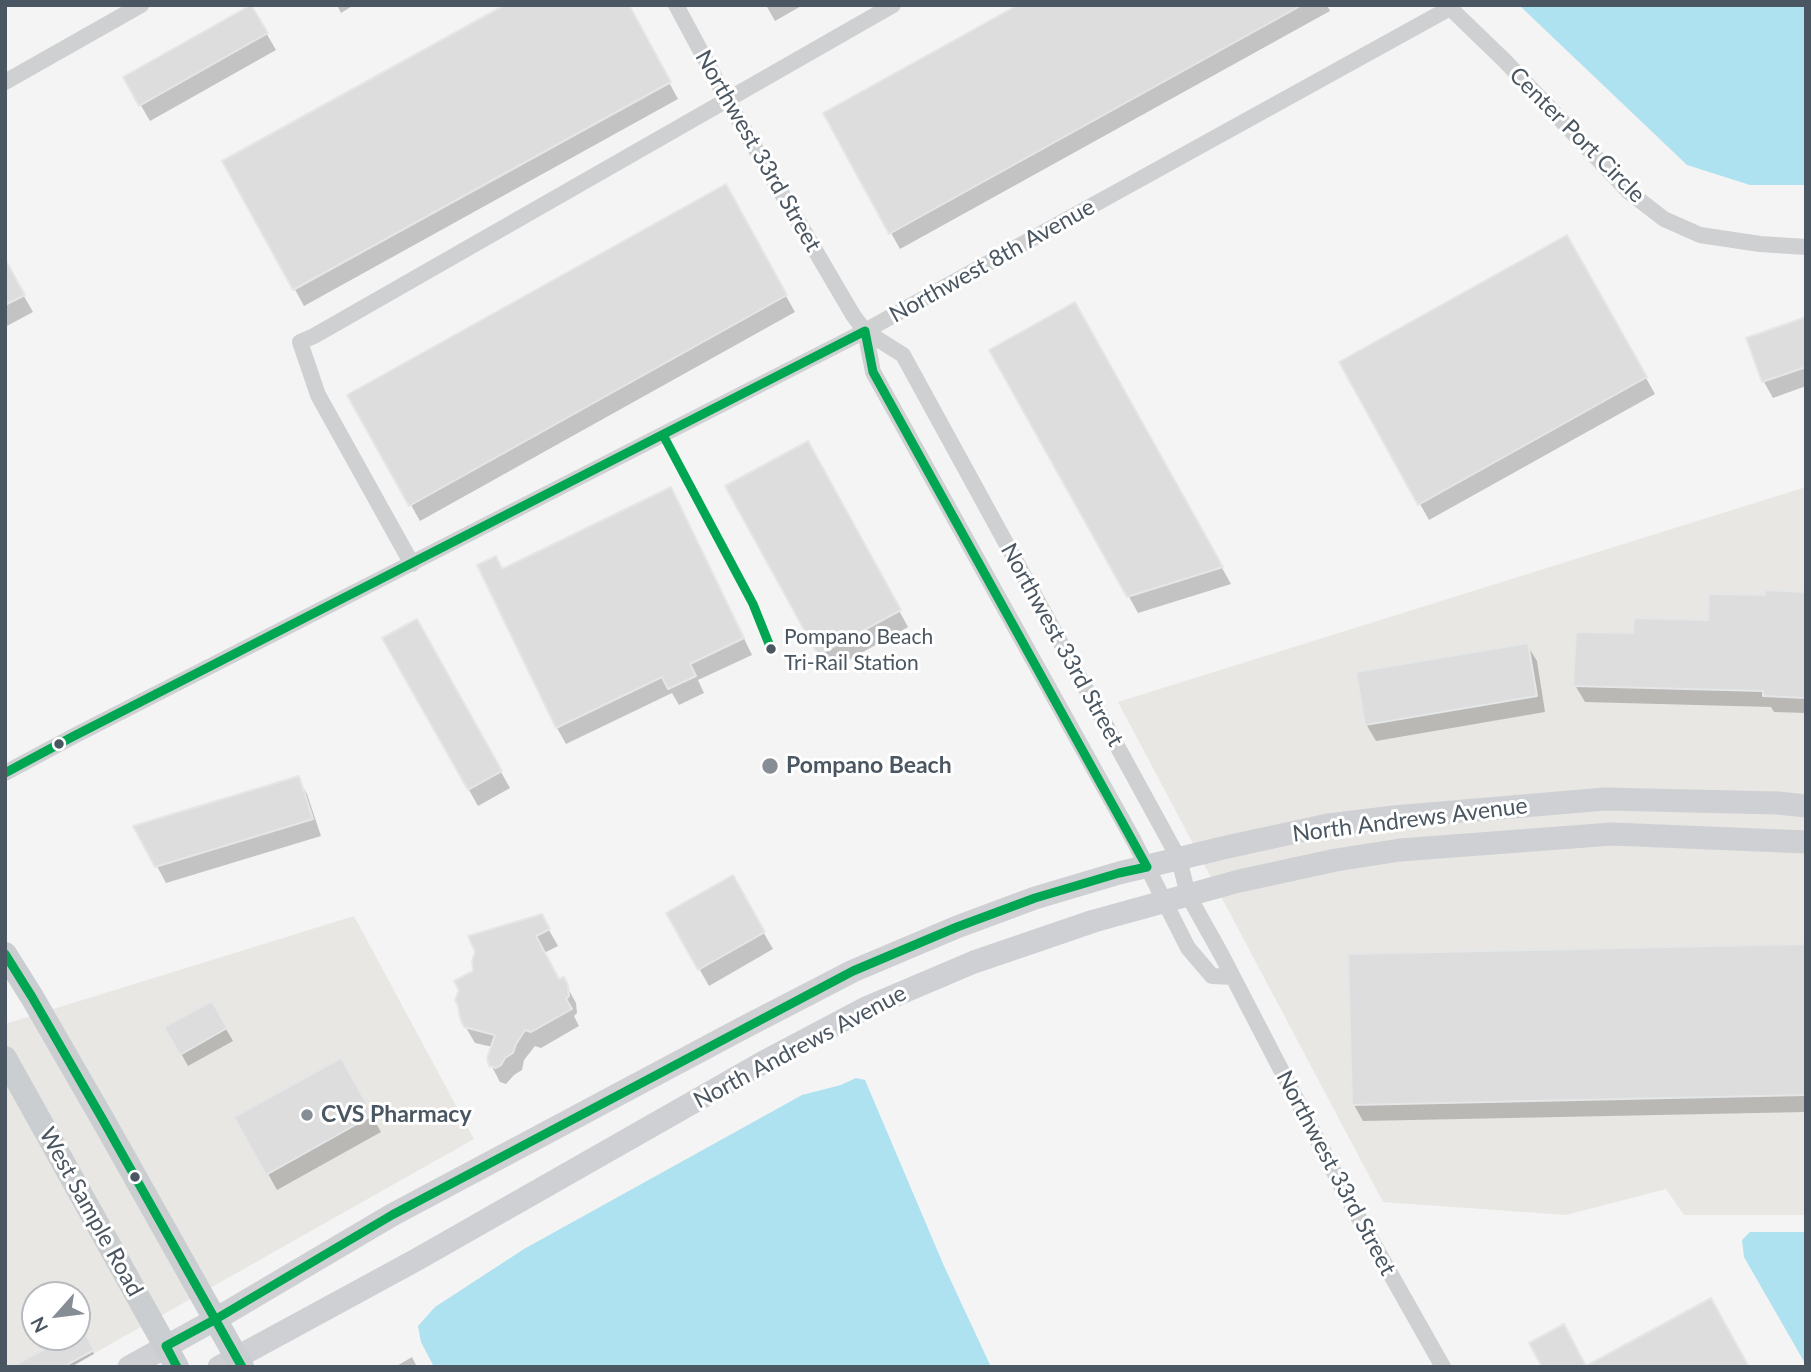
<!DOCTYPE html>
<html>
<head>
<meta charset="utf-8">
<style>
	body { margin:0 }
	#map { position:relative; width:1811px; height:1372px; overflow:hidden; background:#f4f4f4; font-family:Lato,sans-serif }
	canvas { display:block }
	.frame { position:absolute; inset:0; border:7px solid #4a5661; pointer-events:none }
	.north { position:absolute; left:21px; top:1281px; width:70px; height:70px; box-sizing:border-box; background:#fff; border:2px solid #b7bbc0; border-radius:50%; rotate:242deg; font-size:19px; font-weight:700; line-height:28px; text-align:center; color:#4a5661 }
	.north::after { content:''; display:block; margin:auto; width:24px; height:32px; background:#868d94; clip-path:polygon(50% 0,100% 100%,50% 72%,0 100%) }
</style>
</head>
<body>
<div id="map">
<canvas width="1811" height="1372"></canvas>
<div class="frame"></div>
<div class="north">N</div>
</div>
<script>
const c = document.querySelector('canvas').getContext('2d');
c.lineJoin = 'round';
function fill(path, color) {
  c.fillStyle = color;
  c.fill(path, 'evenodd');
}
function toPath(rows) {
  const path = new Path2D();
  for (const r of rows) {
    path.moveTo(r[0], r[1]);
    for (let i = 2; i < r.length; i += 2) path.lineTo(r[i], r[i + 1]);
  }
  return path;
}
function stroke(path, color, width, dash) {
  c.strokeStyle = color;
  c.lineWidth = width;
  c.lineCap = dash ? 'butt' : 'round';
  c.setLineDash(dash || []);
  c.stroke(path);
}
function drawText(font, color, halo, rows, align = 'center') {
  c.font = font + ' Lato,sans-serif';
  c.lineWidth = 6;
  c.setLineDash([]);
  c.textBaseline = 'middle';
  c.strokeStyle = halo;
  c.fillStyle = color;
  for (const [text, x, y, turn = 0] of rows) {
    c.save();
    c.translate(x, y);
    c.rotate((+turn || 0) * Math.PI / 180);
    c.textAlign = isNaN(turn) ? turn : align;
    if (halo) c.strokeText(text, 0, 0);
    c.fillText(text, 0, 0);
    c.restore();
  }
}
const commercial = toPath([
	[1806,487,1806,1215,1684,1215,1666,1189,1566,1215,1383,1202,1118,702],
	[354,916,474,1139,70,1367,5,1367,5,1024],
	[35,1295,77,1295,77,1337,35,1337]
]);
const water = toPath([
	[1519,5,1806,5,1806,185,1750,185,1687,165],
	[856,1078,865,1080,944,1266,991,1367,434,1367,421,1342,418,1326,435,1307,524,1249,802,1095,841,1085],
	[1750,1232,1806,1232,1806,1365,1744,1257,1742,1240]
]);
const shadow = toPath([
	[337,5,354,5,341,13],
	[627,5,678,99,304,306,225,162],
	[766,5,803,5,775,21],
	[1022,5,1327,5,1330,11,900,249,825,114],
	[251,7,276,50,150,121,125,78],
	[725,187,795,312,420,521,350,396],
	[1567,237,1655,394,1429,520,1341,363],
	[5,263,33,312,5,327],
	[1075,304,1231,584,1138,613,992,350],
	[1806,318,1806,386,1773,398,1764,382,1749,339],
	[817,460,908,627,829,671,728,487],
	[680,506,752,655,698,680,704,693,679,705,672,693,566,744,557,728,479,565,502,570],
	[1806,594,1806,713,1774,712,1771,707,1585,702,1575,685,1635,635,1709,622,1766,596],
	[416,621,510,788,478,806,384,639],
	[1527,645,1537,661,1545,712,1376,741,1366,724],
	[298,778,307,794,321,836,166,883,136,827],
	[732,878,773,949,709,986,668,914],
	[541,916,558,946,544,953,559,981,563,979,576,1003,577,1013,574,1016,579,1026,541,1048,535,1046,524,1060,522,1070,514,1075,506,1084,500,1082,491,1065,493,1047,475,1043,465,1026,475,972],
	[1806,946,1806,1112,1363,1121,1354,1105],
	[211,1003,233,1041,188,1066,167,1028],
	[340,1060,381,1132,277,1190,237,1118],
	[82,1331,94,1354,71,1367,15,1367,71,1337,77,1337,77,1334],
	[412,1357,417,1367,395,1367]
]);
const building = toPath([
	[251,5,268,33,139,106,123,77,251,5],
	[505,5,629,5,671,82,293,290,222,161,505,5],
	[1018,5,1302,5,889,234,823,113,1018,5],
	[726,184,787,295,409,506,347,395,726,184],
	[1567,235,1647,377,1418,505,1339,362,1567,235],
	[5,259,25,295,5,305,5,259],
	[1075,302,1223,567,1127,597,989,350,1075,302],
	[1806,317,1806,367,1762,382,1746,338,1806,317],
	[808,441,901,610,818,655,725,486,808,441],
	[671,487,744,638,690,664,696,676,668,689,662,677,556,728,477,565,496,556,502,569,671,487],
	[1765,590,1806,592,1806,698,1763,696,1763,691,1573,686,1576,632,1633,633,1634,618,1708,620,1709,594,1765,595,1765,590],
	[417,619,502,771,468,790,382,638,417,619],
	[1528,643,1537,696,1365,725,1356,672,1528,643],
	[299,776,313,819,155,867,133,826,299,776],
	[733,875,765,932,698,970,666,913,733,875],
	[542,914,550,929,536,936,559,979,564,977,568,985,569,996,566,999,572,1009,531,1032,525,1030,516,1044,513,1053,505,1058,501,1065,496,1068,489,1066,487,1058,495,1035,464,1027,460,1018,458,1006,455,1000,459,990,454,981,473,971,472,961,475,952,468,936,542,914],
	[1806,944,1806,1095,1352,1105,1348,954,1806,944],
	[212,1001,227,1028,180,1055,164,1027,212,1001],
	[341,1058,373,1115,266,1175,234,1117,341,1058],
	[1711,1298,1749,1367,1542,1367,1529,1343,1564,1324,1586,1366,1711,1298],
	[83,1329,94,1350,63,1367,11,1367,67,1337,77,1337,77,1332,83,1329]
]);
const street = toPath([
	[676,5,727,100,853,315,865,331,903,355,1179,859,1188,895,1221,954,1347,1197,1443,1367],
	[1447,5,1505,61,1629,192,1664,219,1700,235,1760,244,1806,247],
	[5,82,141,5],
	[865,331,873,372,1134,841,1188,948,1212,976,1233,977],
	[412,564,318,395,300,342,314,336,893,5],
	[5,773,72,737,865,331,1450,8]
]);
const secondary = toPath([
	[129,1367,216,1319,392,1215,741,1029,853,971,957,927,1035,898,1119,873,1227,847,1328,825,1394,817,1605,799,1778,803,1806,806],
	[219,1367,416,1260,762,1063,868,1007,974,962,1094,921,1239,881,1336,860,1400,850,1612,834,1806,842]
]);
const primary = toPath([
	[5,954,32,997,103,1120,242,1367],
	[5,1058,177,1367]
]);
const bus1 = toPath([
	[663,435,753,604,771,649],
	[5,773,72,737,865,331,873,372,1147,867,1119,873,1035,898,957,927,853,971,392,1215,216,1319,166,1346,177,1367],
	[5,954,32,997,103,1120,242,1367]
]);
const markers = [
	[771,649,6,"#4a5661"],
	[59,744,6,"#4a5661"],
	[770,766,9,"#868d94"],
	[307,1115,7,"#868d94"],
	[135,1177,6,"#4a5661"]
];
const busNames = [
	["Pompano Beach",784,637],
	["Tri-Rail Station",784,663]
];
const streetNames = [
	["Center Port Circle",1577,135,45],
	["Northwest 33rd Street",758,151,60],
	["Northwest 8th Avenue",992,261,-29],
	["Northwest 33rd Street",1062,645,61],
	["North Andrews Avenue",1410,820,-7],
	["North Andrews Avenue",800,1047,-28],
	["Northwest 33rd Street",1336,1173,62],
	["West Sample Road",91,1212,61]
];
const poiNames = [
	["Pompano Beach",786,766],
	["CVS Pharmacy",321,1115]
];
fill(commercial, '#e8e7e3');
fill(water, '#aee2f0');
fill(shadow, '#0003');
fill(building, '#ddddde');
stroke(building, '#e5e6e7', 2);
stroke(street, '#ced0d2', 16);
stroke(secondary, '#ced0d4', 23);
stroke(primary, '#caced1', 24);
stroke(bus1, '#00a651', 9);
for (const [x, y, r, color] of markers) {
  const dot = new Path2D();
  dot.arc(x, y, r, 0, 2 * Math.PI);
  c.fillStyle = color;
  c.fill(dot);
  stroke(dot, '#fff', 2.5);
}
drawText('21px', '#4a5661', '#fff', busNames, 'left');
drawText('23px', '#4a5661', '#fff', streetNames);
drawText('bold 23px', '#4a5661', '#fff', poiNames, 'left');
</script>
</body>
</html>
